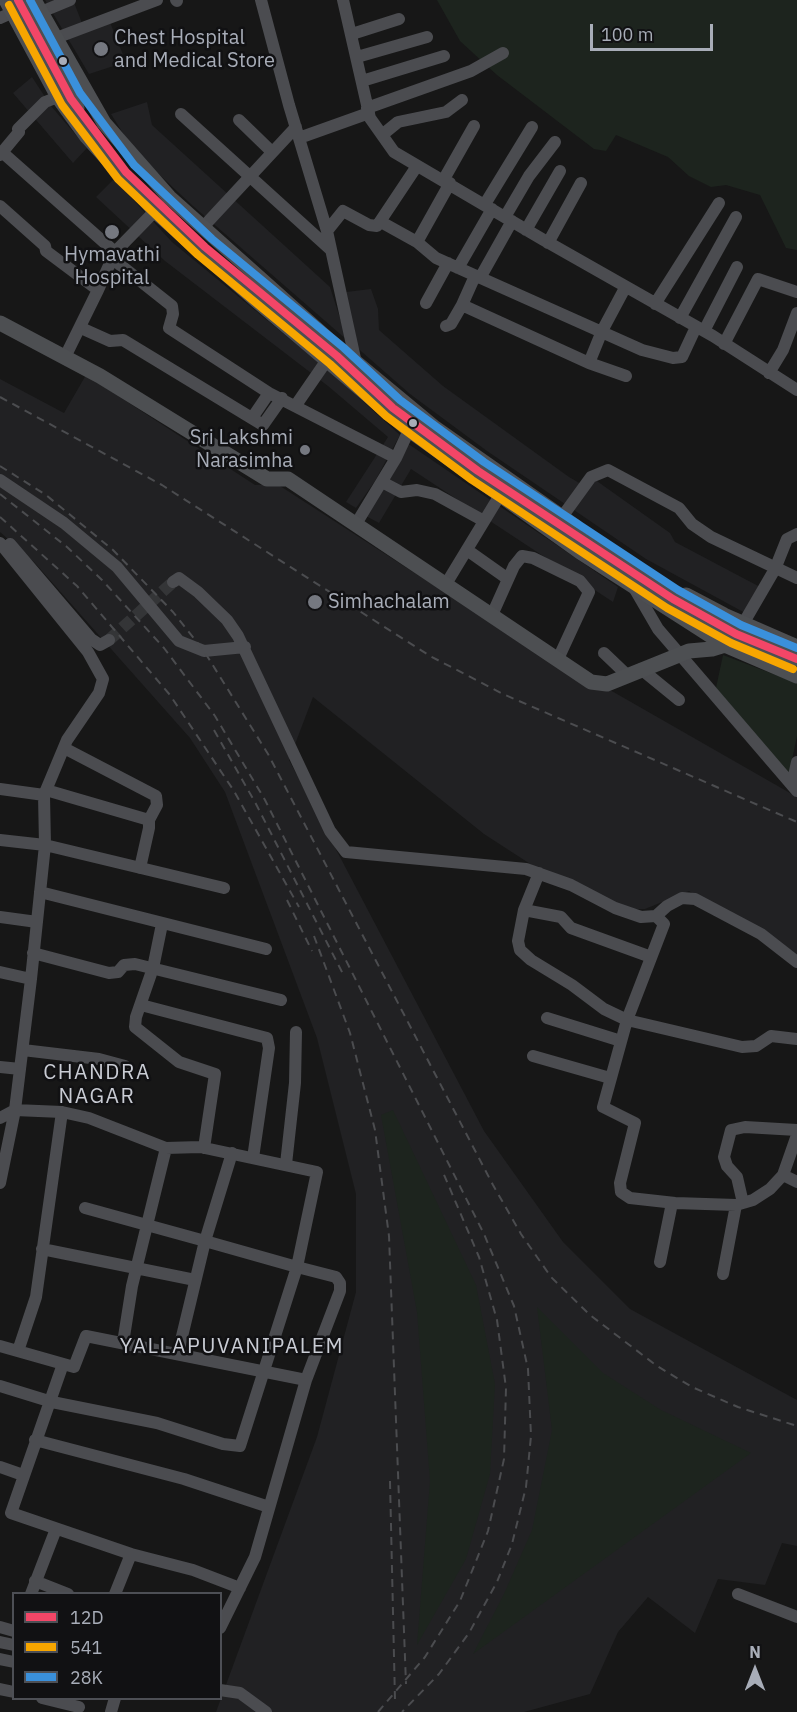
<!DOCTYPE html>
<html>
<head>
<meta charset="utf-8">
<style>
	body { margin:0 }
	#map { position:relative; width:797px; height:1712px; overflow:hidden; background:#171717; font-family:"IBM Plex Sans",sans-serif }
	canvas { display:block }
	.legend { position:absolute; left:12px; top:1592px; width:210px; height:108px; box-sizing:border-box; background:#111113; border:2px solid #4d4f55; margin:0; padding:8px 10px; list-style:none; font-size:18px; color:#a8adb8 }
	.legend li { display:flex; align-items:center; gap:12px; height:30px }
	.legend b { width:30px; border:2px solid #4d4f55 }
	.north { position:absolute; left:725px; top:1640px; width:60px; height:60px; -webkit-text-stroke:4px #111113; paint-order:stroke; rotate:0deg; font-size:16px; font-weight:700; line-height:24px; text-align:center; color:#a8adb8 }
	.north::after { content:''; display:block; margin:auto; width:21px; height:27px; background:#a8adb8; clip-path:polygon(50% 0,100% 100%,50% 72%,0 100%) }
	.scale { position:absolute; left:590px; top:24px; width:123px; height:27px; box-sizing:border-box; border:3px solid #a8adb8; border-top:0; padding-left:8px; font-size:18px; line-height:21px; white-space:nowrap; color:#a8adb8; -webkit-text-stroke:4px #111113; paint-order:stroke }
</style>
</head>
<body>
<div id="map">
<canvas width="797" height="1712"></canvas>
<ul class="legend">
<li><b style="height:8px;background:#f34667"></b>12D</li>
<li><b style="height:8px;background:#f7a600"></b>541</li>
<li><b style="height:8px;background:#3a90db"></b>28K</li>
</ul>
<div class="north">N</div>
<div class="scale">100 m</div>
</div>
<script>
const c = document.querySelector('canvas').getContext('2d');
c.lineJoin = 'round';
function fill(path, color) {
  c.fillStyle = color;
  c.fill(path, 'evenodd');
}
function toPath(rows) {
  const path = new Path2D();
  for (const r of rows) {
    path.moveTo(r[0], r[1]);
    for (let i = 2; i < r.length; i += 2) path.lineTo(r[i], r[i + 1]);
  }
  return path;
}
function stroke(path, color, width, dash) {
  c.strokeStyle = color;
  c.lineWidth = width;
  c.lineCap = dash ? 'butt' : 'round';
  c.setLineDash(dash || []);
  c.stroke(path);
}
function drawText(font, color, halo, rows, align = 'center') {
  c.font = font + ' "IBM Plex Sans",sans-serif';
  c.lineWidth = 5;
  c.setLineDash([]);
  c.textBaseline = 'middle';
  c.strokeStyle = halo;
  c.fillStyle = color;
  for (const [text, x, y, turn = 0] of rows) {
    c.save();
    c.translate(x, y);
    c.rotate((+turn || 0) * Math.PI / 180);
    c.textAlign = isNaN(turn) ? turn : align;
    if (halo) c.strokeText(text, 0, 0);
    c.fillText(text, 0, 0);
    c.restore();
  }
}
const built = toPath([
	[45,0,73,0,82,23,107,15,126,62,89,74],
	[32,77,51,106,87,148,73,163,13,93],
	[147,102,152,125,330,287,347,340,193,206,150,166,124,135,111,114],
	[114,179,172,242,335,376,400,435,375,481,356,508,346,502,388,437,328,386,165,261,96,197],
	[371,289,378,309,379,330,443,386,569,477,588,488,594,479,670,533,675,542,762,588,747,614,646,559,487,451,410,394,362,352,356,346,346,292],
	[86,375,255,485,277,484,427,581,610,690,797,797,797,959,689,891,645,909,627,909,538,869,484,834,313,697,289,760,484,1131,563,1242,630,1309,797,1400,797,1546,782,1543,765,1585,718,1579,695,1633,648,1597,618,1632,590,1694,524,1712,216,1712,317,1437,356,1292,356,1194,317,1038,225,792,190,738,34,562,0,532,0,379,64,413],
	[407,443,618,587,613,602,411,469,379,523,366,516]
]);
const green = toPath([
	[437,0,797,0,797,250,786,248,760,195,726,185,711,187,689,176,668,157,616,135,606,151,594,149,497,75,460,41],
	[723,655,797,683,797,736,789,774,716,688],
	[393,1110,476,1285,495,1384,490,1474,466,1559,417,1645,430,1481,417,1312,381,1115],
	[537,1307,603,1373,661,1410,751,1453,473,1654,504,1594,532,1530,552,1430]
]);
const minorTunnel = toPath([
	[109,640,173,582]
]);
const minor = toPath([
	[176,0,177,1],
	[261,0,289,105,327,231,356,363],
	[343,0,370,118,394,152,542,239,713,336,797,390],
	[41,12,70,0],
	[0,18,11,13],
	[352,34,399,19],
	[56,38,157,0],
	[357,57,427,37],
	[362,81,444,56],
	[367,108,471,71,503,53],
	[181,114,330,249],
	[239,120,272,152],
	[382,135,398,122,446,112,462,100],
	[299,138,369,113],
	[3,153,115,252],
	[0,155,19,132,18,129,45,102,58,97],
	[444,179,474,126],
	[485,204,532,127],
	[0,206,45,246,46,251,98,290,65,357],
	[505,217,529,176,555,142],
	[381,222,417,242,436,258,642,350,673,358,682,357,696,327],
	[204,226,296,127],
	[526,230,560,171],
	[327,231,343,211,369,225,377,226,417,166],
	[417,242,450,183],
	[548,243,581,183],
	[114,260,172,306,173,314,169,328,172,330,269,393],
	[458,268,492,209],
	[475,276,462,305,589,363,602,331,625,288],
	[480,278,512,221],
	[98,290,115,252,155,211],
	[426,303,448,263],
	[655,304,719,203],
	[680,318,736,217],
	[446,326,451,324,462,305],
	[81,328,110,341,123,340,263,425,282,398],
	[704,331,737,267],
	[724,344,758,279,797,292],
	[589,363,626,376],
	[769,373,783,350,797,313],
	[296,405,327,360],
	[252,418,269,393,396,458],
	[0,480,64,523,117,567,179,641,204,651,245,647],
	[382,482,401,492,417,490,435,494,484,521],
	[562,517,591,477,608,470,679,508,692,524,711,537,797,578],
	[356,524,396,458,409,430],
	[0,543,88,652,103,679,99,693,67,740,44,795,45,845,31,979,15,1110,0,1183],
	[10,544,91,639,100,645,109,640],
	[467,550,508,579],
	[173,582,179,578,198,592,227,620,238,636,330,831,346,852,526,869,571,885,615,908,641,917,656,916,667,906,682,898,695,899,761,934,797,962],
	[446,584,500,495],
	[633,586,658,629,797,791],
	[492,615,514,566,522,556,533,558,580,581,589,592,558,659],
	[743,624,775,569,787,539,797,534],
	[604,653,627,675],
	[641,669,679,700],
	[64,748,156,796,157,805,149,820],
	[792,785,797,762],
	[0,789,44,795],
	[46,790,149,820,149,828,140,868],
	[0,840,45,845,224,888],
	[539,873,524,910,518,941,520,950,531,960,572,985,604,1009,627,1020,742,1047,756,1046,771,1036,797,1039],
	[40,892,266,949],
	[524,910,561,917,571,928,651,957],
	[656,916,664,924,627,1020,603,1107,635,1123,620,1183,621,1192,630,1198,675,1203,736,1205,753,1200,770,1189,783,1175,797,1135],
	[0,917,37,922],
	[162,924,153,968,136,1017,135,1027,179,1062,215,1074,204,1148],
	[33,953,109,973,118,972,124,965,135,964,281,1000],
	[0,972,31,979],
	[141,1005,267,1038,269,1048,253,1158],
	[547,1018,621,1041],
	[23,1050,99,1059,125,1066],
	[533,1056,610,1078],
	[0,1067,20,1069],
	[0,1118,15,1110,62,1112,89,1118,166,1148,200,1147,317,1172,297,1267,336,1277,340,1283,340,1291,306,1380],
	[286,1164,295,1083,296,1032],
	[783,1175,797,1182],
	[743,1203,737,1177,727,1166,724,1157,731,1130,745,1127,797,1130],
	[85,1208,205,1241,178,1353],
	[42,1249,195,1280],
	[660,1262,672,1203],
	[723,1274,736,1205],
	[123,1343,132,1286,166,1148],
	[0,1346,74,1367,86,1336,306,1380,255,1557,220,1628],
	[18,1351,36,1297,62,1112],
	[63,1364,11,1513,131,1554,115,1594],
	[0,1386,52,1402,157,1423,223,1444,240,1446,297,1267,205,1241,232,1153],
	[35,1440,184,1479,269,1507],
	[0,1467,23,1475],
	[131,1554,193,1570,240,1588],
	[35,1581,68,1594],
	[31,1594,56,1529],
	[738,1594,797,1617],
	[0,1627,14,1631],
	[0,1642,14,1645],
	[0,1659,14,1662],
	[0,1689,14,1692],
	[220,1690,240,1693,266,1712],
	[42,1698,79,1707],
	[111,1712,115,1698]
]);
const major = toPath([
	[6,0,58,97,87,137,155,211,256,300,409,430,580,552,725,645,797,676],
	[18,0,77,108],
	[34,0,104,123,169,197,329,340,435,428,576,527],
	[0,323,100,376,267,479,288,479,591,682,607,684,689,651,712,649,725,645,730,640],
	[560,526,721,627,797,659],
	[686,595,724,615,797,647]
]);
const rail = toPath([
	[0,397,162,485,430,656,503,694,797,822],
	[0,466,46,495,113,550,173,612,204,651,268,754,493,1185,521,1234,551,1277,590,1315,657,1366,692,1387,738,1407,797,1426],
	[0,494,67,547,102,580,164,648,215,716,265,800,484,1234,514,1306,528,1369,531,1436,526,1487,512,1544,497,1582,469,1633,439,1674,402,1712],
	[0,517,77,586,170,695,234,791,299,907],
	[214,730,256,804,343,974],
	[287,900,312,951],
	[314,936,350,1033,375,1130,389,1236,406,1684],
	[390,1481,395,1700],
	[378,1712,425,1657,460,1601,488,1531,504,1459,506,1388,497,1320,479,1257,442,1170]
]);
const bus1 = toPath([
	[18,0,71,99,126,172,205,247,337,356,393,408,478,471,673,599,736,634,797,659]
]);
const bus2 = toPath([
	[9,5,62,105,118,179,198,255,330,364,386,416,472,480,667,608,731,643,793,669]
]);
const bus3 = toPath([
	[30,0,80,93,134,165,212,239,344,348,400,400,484,462,678,590,741,625,797,648]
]);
const markers = [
	[101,49,8,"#757880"],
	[63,61,5,"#a8adb8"],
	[112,232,8,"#757880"],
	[413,423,5,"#a8adb8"],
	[305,450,6,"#757880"],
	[315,602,8,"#757880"]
];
const poiNames = [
	["Chest Hospital",114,38],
	["and Medical Store",114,61],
	["Hymavathi",112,255,"center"],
	["Hospital",112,278,"center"],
	["Sri Lakshmi",293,438,"right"],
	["Narasimha",293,461,"right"],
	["Simhachalam",328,602]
];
const neighbourhoodNames = [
	["CHANDRA",97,1073],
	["NAGAR",97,1097],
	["YALLAPUVANIPALEM",232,1347]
];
fill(built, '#212123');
fill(green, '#1d241e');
stroke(minorTunnel, '#343537', 12, [12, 6]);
stroke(minor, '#4b4c50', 12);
stroke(major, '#4d4f52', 15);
stroke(rail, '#4b4c4f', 2, [8, 6]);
stroke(bus1, '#f34667', 8);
stroke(bus2, '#f7a600', 8);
stroke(bus3, '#3a90db', 8);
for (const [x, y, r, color] of markers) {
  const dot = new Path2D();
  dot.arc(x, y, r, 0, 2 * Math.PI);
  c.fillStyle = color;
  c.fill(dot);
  stroke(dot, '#111113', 2);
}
drawText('20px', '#a8adb8', '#111113', poiNames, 'left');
c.letterSpacing = '1.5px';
drawText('21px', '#c9ccd4', '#111113', neighbourhoodNames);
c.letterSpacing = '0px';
</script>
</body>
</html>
